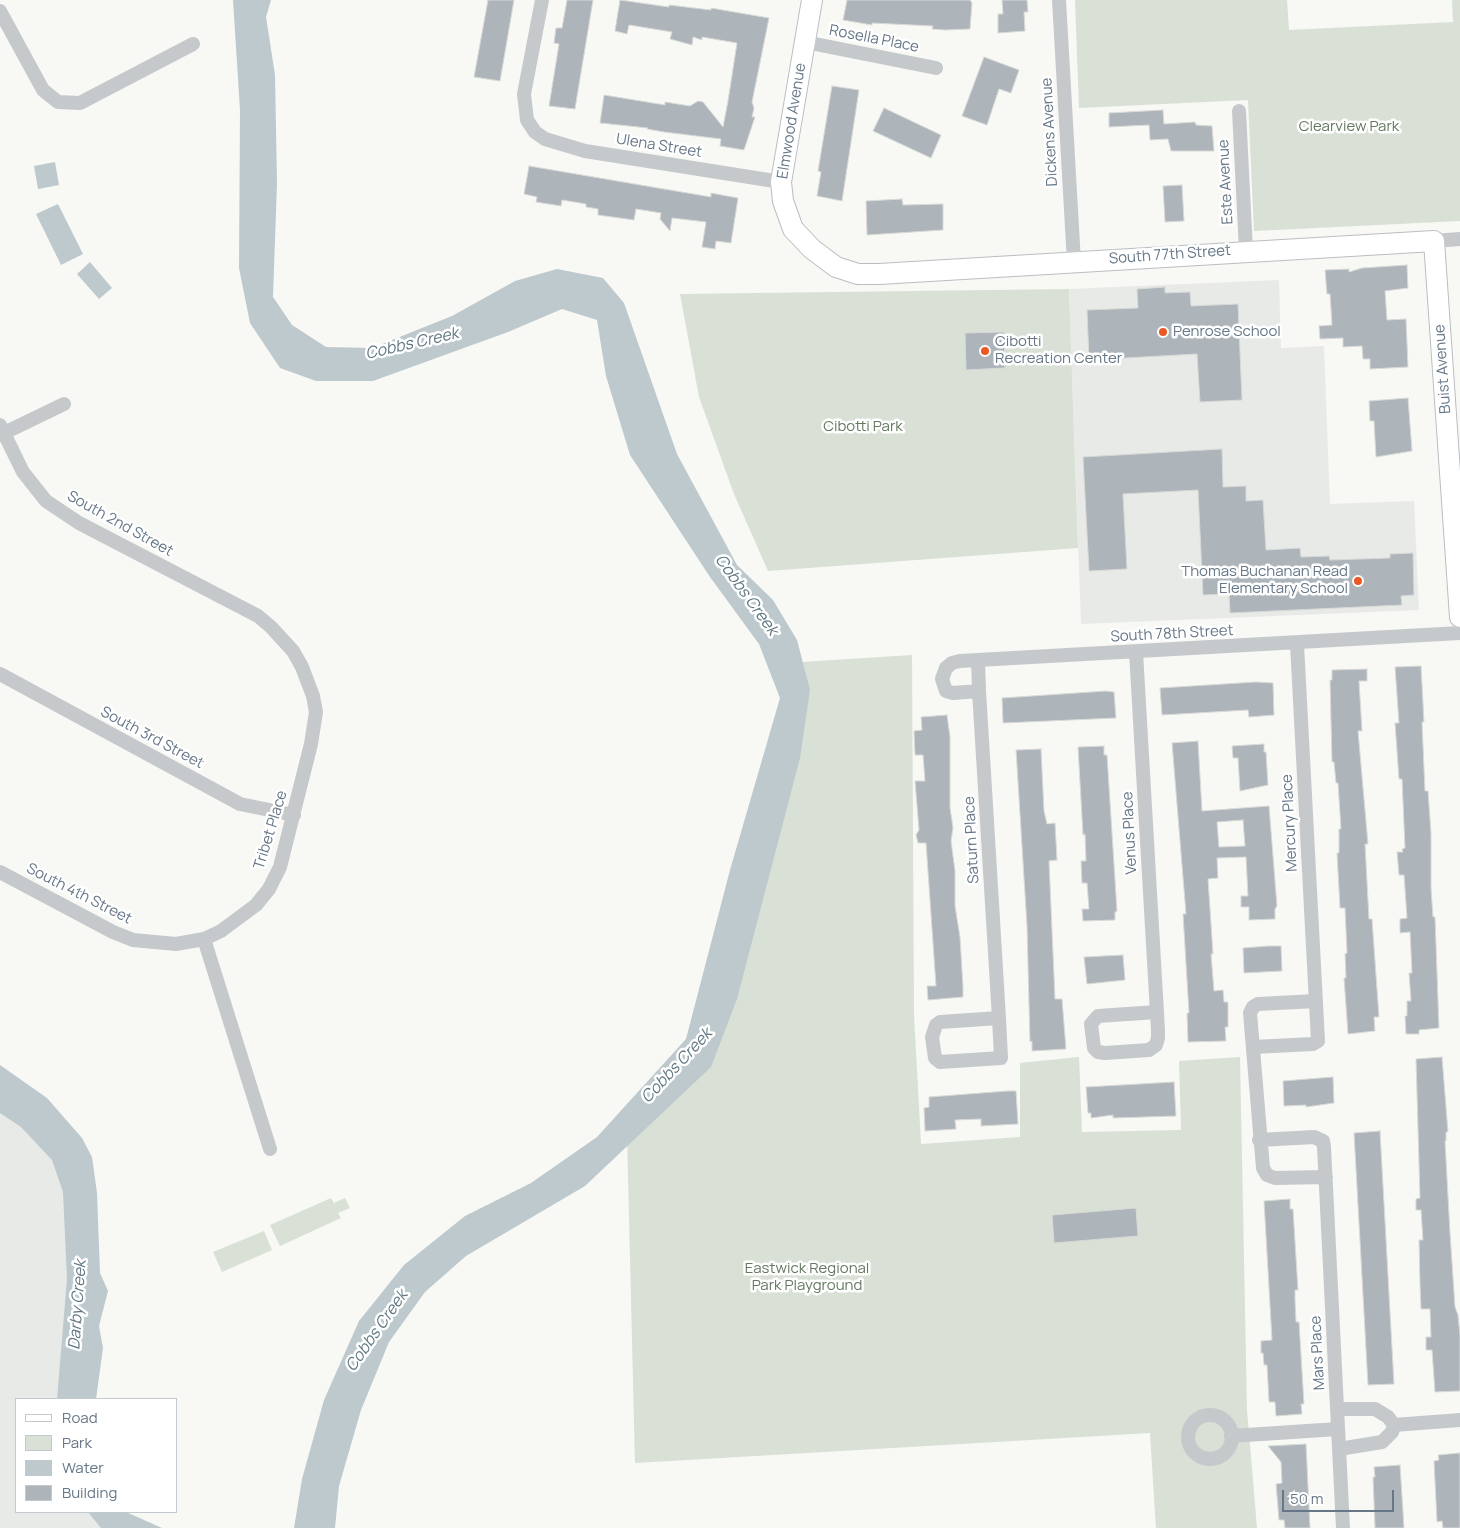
<!DOCTYPE html>
<html>
<head>
<meta charset="utf-8">
<style>
	body { margin:0 }
	#map { position:relative; width:1460px; height:1528px; overflow:hidden; background:#f8f8f5; font-family:Manrope,sans-serif }
	canvas { display:block }
	.legend { position:absolute; left:15px; top:1398px; width:162px; height:115px; box-sizing:border-box; background:#fff; border:1px solid #c2c9cf; margin:0; padding:6px 9px; list-style:none; font-size:15px; color:#667787 }
	.legend li { display:flex; align-items:center; gap:10px; height:25px }
	.legend b { width:25px; border:1px solid #c2c9cf }
	.scale { position:absolute; left:1282px; top:1490px; width:112px; height:22px; box-sizing:border-box; border:2px solid #667787; border-top:0; padding-left:6px; font-size:15px; line-height:18px; white-space:nowrap; color:#667787; -webkit-text-stroke:4px #fff; paint-order:stroke }
</style>
</head>
<body>
<div id="map">
<canvas width="1460" height="1528"></canvas>
<ul class="legend">
<li><b style="height:6px;background:#fff"></b>Road</li>
<li><b style="height:14px;background:#d9e0d6"></b>Park</li>
<li><b style="height:14px;background:#bdc9cd"></b>Water</li>
<li><b style="height:14px;background:#adb5bb"></b>Building</li>
</ul>
<div class="scale">50 m</div>
</div>
<script>
const c = document.querySelector('canvas').getContext('2d');
c.lineJoin = 'round';
function fill(path, color) {
  c.fillStyle = color;
  c.fill(path, 'evenodd');
}
function toPath(rows) {
  const path = new Path2D();
  for (const r of rows) {
    if (r.length === 3) {
      path.moveTo(r[0] + r[2], r[1]);
      path.arc(r[0], r[1], r[2], 0, 2 * Math.PI);
      continue;
    }
    path.moveTo(r[0], r[1]);
    for (let i = 2; i < r.length; i += 2) path.lineTo(r[i], r[i + 1]);
  }
  return path;
}
function stroke(path, color, width, dash) {
  c.strokeStyle = color;
  c.lineWidth = width;
  c.lineCap = dash ? 'butt' : 'round';
  c.setLineDash(dash || []);
  c.stroke(path);
}
function drawText(font, color, halo, rows, align = 'center') {
  c.font = font + ' Manrope,sans-serif';
  c.lineWidth = 5;
  c.setLineDash([]);
  c.textBaseline = 'middle';
  c.strokeStyle = halo;
  c.fillStyle = color;
  for (const [text, x, y, turn = 0] of rows) {
    c.save();
    c.translate(x, y);
    c.rotate((+turn || 0) * Math.PI / 180);
    c.textAlign = isNaN(turn) ? turn : align;
    if (halo) c.strokeText(text, 0, 0);
    c.fillText(text, 0, 0);
    c.restore();
  }
}
const built = toPath([
	[1279,280,1281,348,1324,346,1330,504,1414,501,1419,610,1081,624,1069,289],
	[0,1089,42,1123,74,1194,71,1399,16,1399,16,1512,106,1512,103,1528,0,1528]
]);
const green = toPath([
	[1075,0,1287,0,1289,30,1453,22,1452,0,1460,0,1460,221,1254,231,1248,100,1079,108],
	[1069,289,1078,548,768,571,734,494,699,397,680,294],
	[912,655,914,1015,921,1144,1020,1137,1020,1063,1079,1057,1082,1132,1181,1130,1179,1061,1240,1057,1247,1410,1257,1528,1156,1528,1150,1433,635,1463,627,1135,718,1044,802,662],
	[331,1198,334,1203,345,1198,350,1208,338,1213,341,1218,280,1246,270,1225],
	[264,1231,272,1250,222,1272,213,1252]
]);
const water = toPath([
	[233,0,271,0,266,17,275,75,277,183,273,297,292,325,326,347,372,348,452,316,515,281,557,269,603,278,624,303,677,454,737,565,773,600,797,640,810,690,800,758,737,999,711,1067,585,1186,466,1256,425,1292,389,1342,361,1410,339,1486,335,1528,294,1528,302,1479,324,1400,359,1321,404,1265,465,1216,531,1183,597,1137,686,1039,730,870,780,698,759,644,710,577,630,455,606,376,597,320,562,309,508,332,373,381,316,381,280,368,250,323,239,268,240,110],
	[55,162,59,185,38,189,34,166],
	[58,204,83,254,61,265,36,214],
	[90,262,112,288,99,299,77,274],
	[0,1065,47,1098,82,1138,92,1157,97,1193,100,1273,108,1291,99,1326,103,1348,96,1399,57,1399,67,1279,63,1192,52,1160,21,1127,0,1113],
	[88,1512,126,1512,162,1528,101,1528]
]);
const building = toPath([
	[488,0,514,0,500,81,474,77,488,0],
	[567,0,593,0,575,109,549,106,559,44,554,43,556,28,562,28,567,0],
	[620,0,669,7,669,5,711,10,711,8,769,18,752,102,754,108,752,117,755,117,744,150,720,146,721,139,664,132,647,129,648,128,600,123,604,95,665,105,665,102,690,106,698,101,703,102,723,127,728,101,737,43,702,37,702,40,693,37,692,45,670,39,672,32,629,25,627,34,615,31,620,0],
	[847,0,970,0,972,3,970,29,945,30,932,29,933,26,872,23,872,25,843,20,847,0],
	[1002,0,1027,0,1028,12,1024,12,1025,31,998,33,998,14,1003,14,1002,0],
	[984,57,1019,70,1011,93,999,89,987,125,962,116,984,57],
	[832,86,859,90,842,201,817,196,821,172,818,171,832,86],
	[884,108,941,135,931,158,873,131,884,108],
	[1163,110,1164,124,1195,122,1196,125,1212,126,1214,151,1171,151,1168,139,1150,140,1149,125,1109,127,1109,113,1163,110],
	[529,166,711,197,711,193,738,198,731,243,716,241,715,249,702,247,706,222,672,218,670,231,660,219,661,213,636,209,634,220,598,215,598,209,586,207,586,204,562,200,561,206,536,202,537,197,524,194,529,166],
	[1182,185,1184,221,1165,222,1163,186,1182,185],
	[902,199,903,205,943,204,943,230,867,235,866,201,902,199],
	[1407,265,1408,288,1385,291,1387,320,1406,319,1408,367,1370,369,1370,359,1363,359,1362,346,1343,347,1343,338,1320,339,1319,326,1332,325,1330,294,1327,294,1325,270,1349,269,1349,272,1362,268,1407,265],
	[1165,287,1165,293,1190,292,1191,306,1238,304,1242,400,1200,402,1197,354,1089,360,1087,310,1138,308,1137,289,1165,287],
	[1004,332,1005,368,966,370,965,333,1004,332],
	[1408,398,1412,451,1376,457,1374,421,1370,421,1369,401,1408,398],
	[1222,449,1223,487,1246,486,1246,501,1263,500,1266,550,1300,548,1301,557,1329,556,1330,560,1390,558,1390,554,1413,553,1414,595,1401,596,1402,605,1230,613,1229,594,1203,595,1198,490,1123,494,1127,569,1089,571,1083,457,1222,449],
	[1421,666,1424,722,1422,722,1425,791,1428,791,1431,833,1431,888,1433,917,1435,917,1439,1028,1419,1030,1419,1034,1406,1034,1405,1016,1407,1016,1407,1001,1411,1001,1409,973,1412,973,1410,932,1400,933,1400,919,1407,918,1404,875,1399,875,1397,852,1403,852,1402,849,1405,848,1402,779,1399,779,1395,723,1399,723,1395,667,1421,666],
	[1367,669,1367,681,1359,681,1362,731,1358,731,1368,844,1365,844,1369,919,1372,919,1379,1017,1374,1017,1375,1031,1348,1034,1344,978,1346,978,1345,954,1347,953,1345,908,1340,908,1337,853,1339,853,1339,829,1341,829,1338,783,1336,783,1334,762,1332,762,1330,680,1332,680,1332,670,1367,669],
	[1256,682,1273,683,1274,715,1249,717,1248,710,1162,715,1160,688,1256,682],
	[1106,691,1114,692,1116,718,1003,723,1002,698,1106,691],
	[947,715,950,737,950,808,953,828,951,841,955,871,955,906,960,937,963,987,963,997,928,1000,927,986,936,986,926,843,918,843,916,835,919,830,915,781,925,781,923,755,915,755,914,731,922,730,921,717,947,715],
	[1198,741,1202,811,1269,806,1277,906,1275,909,1275,919,1249,920,1249,907,1241,907,1241,896,1248,896,1246,857,1217,858,1218,878,1208,879,1213,954,1211,954,1214,991,1223,990,1224,1002,1228,1002,1228,1027,1225,1027,1226,1041,1188,1042,1187,1013,1189,1013,1183,914,1186,914,1172,743,1198,741],
	[1243,820,1245,846,1219,847,1217,822,1243,820],
	[1264,744,1264,752,1266,752,1268,785,1240,791,1238,758,1233,758,1232,746,1264,744],
	[1104,746,1104,755,1107,755,1117,911,1115,912,1115,920,1083,921,1082,909,1089,909,1087,883,1082,883,1081,861,1086,861,1085,834,1083,835,1078,747,1104,746],
	[1041,749,1044,811,1047,824,1055,823,1057,860,1049,861,1055,999,1062,999,1066,1049,1032,1051,1032,1041,1030,1042,1027,926,1016,750,1041,749],
	[1268,946,1281,946,1282,971,1244,973,1243,948,1268,946],
	[1123,955,1125,980,1087,984,1084,957,1123,955],
	[1442,1057,1448,1132,1446,1132,1446,1141,1445,1141,1450,1233,1455,1307,1458,1315,1460,1335,1460,1391,1435,1392,1432,1350,1426,1350,1426,1337,1431,1337,1430,1309,1421,1309,1420,1284,1419,1240,1423,1240,1421,1210,1416,1210,1416,1199,1420,1198,1416,1059,1442,1057],
	[1333,1077,1334,1103,1306,1107,1306,1105,1284,1106,1283,1081,1333,1077],
	[1174,1082,1176,1116,1113,1118,1113,1115,1091,1118,1091,1113,1088,1113,1086,1087,1174,1082],
	[1007,1091,1016,1091,1018,1124,981,1126,981,1119,955,1120,956,1129,925,1131,924,1108,929,1107,929,1097,1007,1091],
	[1380,1131,1394,1384,1368,1385,1354,1133,1380,1131],
	[1290,1199,1290,1209,1293,1209,1298,1290,1295,1290,1295,1300,1296,1322,1299,1322,1304,1404,1301,1404,1302,1414,1276,1416,1275,1402,1269,1402,1267,1365,1264,1365,1263,1353,1261,1353,1261,1341,1272,1340,1264,1201,1290,1199],
	[1136,1208,1138,1236,1054,1243,1052,1215,1136,1208],
	[1306,1444,1310,1528,1285,1528,1284,1520,1279,1520,1276,1484,1282,1483,1281,1462,1268,1446,1306,1444],
	[1460,1453,1460,1528,1443,1528,1442,1521,1437,1522,1434,1461,1439,1460,1438,1455,1460,1453],
	[1400,1465,1404,1528,1375,1528,1373,1477,1375,1477,1374,1467,1400,1465]
]);
const street = toPath([
	[542,0,524,94,527,120,535,132,545,139,585,151,781,182],
	[1059,0,1074,262],
	[0,11,43,90,58,102,80,103,193,44],
	[805,42,936,68],
	[1239,111,1246,251],
	[1434,241,1460,239],
	[0,425,23,472,46,501,79,523,258,616,271,627,293,651,302,667,313,696,316,712,311,744,280,867,269,889,256,905,221,931,204,939,176,944,133,940,113,932,0,872],
	[0,435,64,404],
	[1136,652,1158,1030,1158,1038,1156,1045,1149,1050,1105,1053,1098,1052,1094,1048,1091,1024,1098,1016,1157,1012],
	[978,660,979,691,999,1018,1001,1058,940,1062,935,1058,932,1037,936,1025,940,1022,999,1018],
	[0,674,240,804,294,815],
	[979,691,953,693,946,691,942,679,946,668,952,663,960,661,1460,633],
	[204,939,270,1149],
	[1316,1001,1258,1004,1253,1007,1250,1013,1263,1168,1267,1175,1275,1178,1326,1177],
	[1253,1047,1313,1044,1318,1041,1297,644],
	[1259,1140,1314,1137,1323,1141,1324,1147,1343,1528],
	[1337,1409,1375,1409,1388,1417,1394,1425],
	[1210,1437,22],
	[1394,1425,1460,1420],
	[1231,1436,1338,1429],
	[1339,1449,1382,1442,1392,1432,1394,1425]
]);
const secondary = toPath([
	[812,0,781,182,783,201,793,229,812,249,836,267,858,274,879,274,1434,241,1460,617]
]);
const markers = [
	[1163,332,5,"#ea5823"],
	[985,351,5,"#ea5823"],
	[1358,581,5,"#ea5823"]
];
const streetNames = [
	["Rosella Place",874,39,11],
	["Elmwood Avenue",792,121,-81],
	["Dickens Avenue",1050,132,-93],
	["Ulena Street",659,146,9],
	["Este Avenue",1226,182,-93],
	["South 77th Street",1170,255,-4],
	["Buist Avenue",1443,369,-94],
	["South 2nd Street",120,524,29],
	["South 78th Street",1172,634,-3],
	["South 3rd Street",152,738,28],
	["Mercury Place",1290,823,-93],
	["Tribet Place",271,830,-73],
	["Venus Place",1130,833,-93],
	["Saturn Place",972,840,-93],
	["South 4th Street",79,894,27],
	["Mars Place",1318,1353,-93]
];
const parkNames = [
	["Clearview Park",1349,127],
	["Cibotti Park",863,427],
	["Eastwick Regional",807,1269],
	["Park Playground",807,1286]
];
const poiNames = [
	["Penrose School",1173,332],
	["Cibotti",995,342],
	["Recreation Center",995,359],
	["Thomas Buchanan Read",1348,572,"right"],
	["Elementary School",1348,589,"right"]
];
const waterNames = [
	["Cobbs Creek",412,344,-13],
	["Cobbs Creek",746,595,54],
	["Cobbs Creek",677,1066,-47],
	["Darby Creek",78,1305,-86],
	["Cobbs Creek",377,1331,-55]
];
fill(built, '#e8eae8');
fill(green, '#d9e0d6');
fill(water, '#bdc9cd');
fill(building, '#adb5bb');
stroke(building, '#d9d9d7', 1);
stroke(secondary, '#babec3', 22);
stroke(street, '#c5c9cc', 14);
stroke(secondary, '#fff', 20);
for (const [x, y, r, color] of markers) {
  const dot = new Path2D();
  dot.arc(x, y, r, 0, 2 * Math.PI);
  c.fillStyle = color;
  c.fill(dot);
  stroke(dot, '#fff', 2);
}
drawText('15px', '#667787', '#fff', streetNames);
drawText('15px', '#657961', '#fff', parkNames);
drawText('15px', '#667787', '#fff', poiNames, 'left');
drawText('italic 16px', '#617883', '#fff', waterNames);
</script>
</body>
</html>
